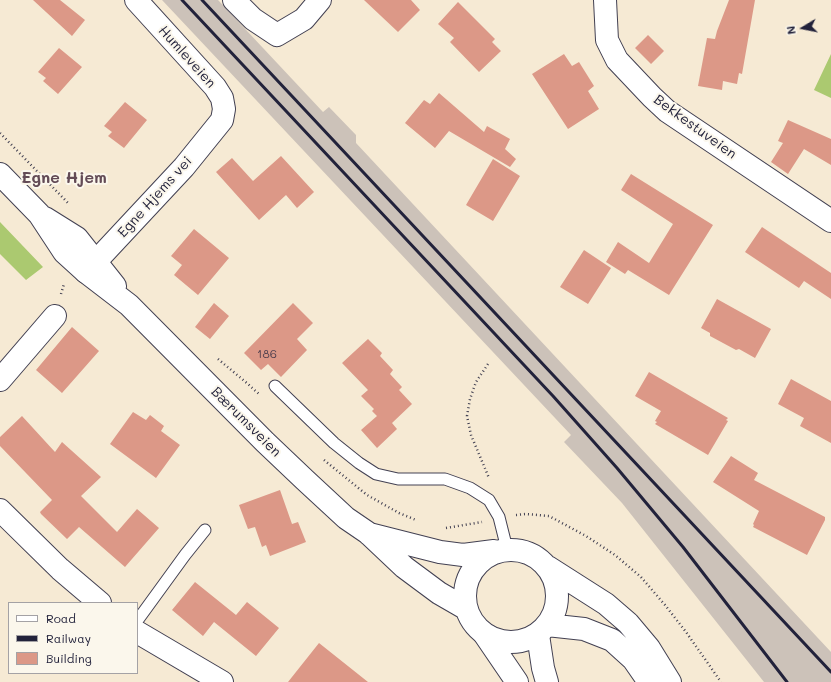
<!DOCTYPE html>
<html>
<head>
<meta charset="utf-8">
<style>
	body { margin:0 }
	#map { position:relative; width:831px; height:682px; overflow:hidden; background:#f6ead4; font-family:Mali,sans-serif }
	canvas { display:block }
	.legend { position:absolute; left:8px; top:602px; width:130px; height:72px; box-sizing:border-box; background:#fbf7ec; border:1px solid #a4a2a5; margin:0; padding:5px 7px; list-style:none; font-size:12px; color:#22223b }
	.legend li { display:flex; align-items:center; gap:8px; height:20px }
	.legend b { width:20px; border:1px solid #a4a2a5 }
	.north { position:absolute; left:783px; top:8px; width:40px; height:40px; -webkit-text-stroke:3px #fbf7ec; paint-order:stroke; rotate:260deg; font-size:11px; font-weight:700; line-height:16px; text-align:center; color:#22223b }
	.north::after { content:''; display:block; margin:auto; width:14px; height:18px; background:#22223b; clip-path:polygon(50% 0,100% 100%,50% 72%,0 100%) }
</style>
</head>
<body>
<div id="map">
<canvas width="831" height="682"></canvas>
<ul class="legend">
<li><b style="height:5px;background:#fff"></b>Road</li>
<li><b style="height:5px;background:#22223b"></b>Railway</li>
<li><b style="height:11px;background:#dc9887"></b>Building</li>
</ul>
<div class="north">N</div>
</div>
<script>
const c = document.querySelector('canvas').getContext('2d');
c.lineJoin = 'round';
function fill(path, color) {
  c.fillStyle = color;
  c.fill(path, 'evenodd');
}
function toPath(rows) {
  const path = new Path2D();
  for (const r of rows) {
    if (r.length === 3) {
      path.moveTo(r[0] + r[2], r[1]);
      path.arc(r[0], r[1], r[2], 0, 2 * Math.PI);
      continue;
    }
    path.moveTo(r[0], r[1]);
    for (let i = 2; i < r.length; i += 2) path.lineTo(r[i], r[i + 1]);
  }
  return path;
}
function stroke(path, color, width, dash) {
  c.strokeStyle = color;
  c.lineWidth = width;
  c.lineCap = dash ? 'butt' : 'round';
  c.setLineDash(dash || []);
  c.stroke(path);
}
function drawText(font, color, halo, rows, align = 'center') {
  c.font = font + ' Mali,sans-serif';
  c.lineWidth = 4;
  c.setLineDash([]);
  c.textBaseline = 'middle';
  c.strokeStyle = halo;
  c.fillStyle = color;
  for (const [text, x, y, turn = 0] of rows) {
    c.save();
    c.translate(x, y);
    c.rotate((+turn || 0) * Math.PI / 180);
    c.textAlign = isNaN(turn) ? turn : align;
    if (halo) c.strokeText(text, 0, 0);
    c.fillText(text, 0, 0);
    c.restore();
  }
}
const industrial = toPath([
	[162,0,218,0,323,112,329,107,356,135,356,143,831,652,831,682,764,682,622,503,564,442,571,435]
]);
const green = toPath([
	[831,54,831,98,814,90],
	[0,222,43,267,26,280,0,254]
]);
const building = toPath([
	[33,0,60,0,85,20,72,36],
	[364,0,411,0,420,10,398,32],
	[729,0,755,0,742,74,739,73,737,84,723,81,722,90,698,86,707,38,715,39,717,31],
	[458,2,495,39,492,42,501,51,479,72,450,42,454,38,438,24],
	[648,35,664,51,651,64,635,48],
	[59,48,82,67,58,94,43,81,46,78,38,72],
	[564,54,572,66,579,62,594,86,588,91,599,109,568,129,532,74],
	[439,93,484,132,487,126,510,139,505,149,516,159,510,167,449,131,435,148,405,123,424,100,430,104],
	[125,102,147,120,124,148,108,136,112,132,104,126],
	[788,120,831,139,831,165,804,149,788,174,771,162,783,143,778,141],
	[281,156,314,192,297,208,286,195,259,220,216,172,232,158,253,181],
	[493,159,520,176,493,221,466,205],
	[631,174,713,225,669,295,628,270,625,274,606,262,618,242,649,263,673,224,621,190],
	[762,227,831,273,831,299,804,281,799,288,745,252],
	[194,229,229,258,198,295,174,275,182,265,171,256],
	[584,250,611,268,588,304,560,287],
	[717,299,771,329,755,358,739,349,736,350,710,336,710,333,701,328],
	[214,303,229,316,210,339,195,327],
	[293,303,313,323,297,339,307,350,281,377,268,364,261,370,244,353],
	[72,327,99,351,62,393,36,370],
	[368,339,382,353,380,356,393,370,390,374,402,387,399,390,412,404,392,423,397,429,377,448,361,430,377,416,372,411,374,409,361,396,368,390,342,363],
	[649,372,728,418,726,420,728,421,708,455,655,424,657,422,655,421,661,411,635,396],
	[791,379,831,401,831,443,800,426,804,418,778,404],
	[133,412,146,420,150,415,164,426,161,431,180,445,156,478,110,444],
	[22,416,55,452,62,442,101,477,81,496,117,532,137,509,159,528,125,567,79,527,67,539,41,514,40,512,52,500,0,446,0,437],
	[731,456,758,473,754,480,825,517,825,520,807,555,753,527,754,525,753,524,759,511,713,482],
	[280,490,292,524,298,522,306,542,270,556,266,545,262,547,255,527,248,529,239,505],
	[195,582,236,615,247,602,279,628,256,656,214,622,203,636,172,610],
	[319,643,368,682,288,682]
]);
const path = toPath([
	[0,133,69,204],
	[61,294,64,284],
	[218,359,248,384,260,395],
	[488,364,476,382,470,399,467,416,471,435,489,478],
	[324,460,367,495,399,513,416,520],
	[516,515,526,514,549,516,586,536,615,555,641,577,665,605,686,632,721,682],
	[446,528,482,522]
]);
const lane = toPath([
	[275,386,334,443,359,463,376,474,398,479,445,479,470,488,489,500,499,517,507,549],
	[137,621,185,555,205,530]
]);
const street = toPath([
	[234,0,253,19,277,35,304,19,320,0],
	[605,0,607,40,617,60,652,97,667,111,831,221],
	[86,272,184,167,222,120,224,109,222,98,215,87,136,0],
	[0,380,55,316],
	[0,510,60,569,100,603],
	[137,632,222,682]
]);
const secondary = toPath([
	[485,635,517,682],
	[538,635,543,668,547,682]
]);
const primary = toPath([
	[0,174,39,214,64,252,86,272,129,305,265,442,305,480,346,518,368,533,404,567,439,593,465,608],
	[45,218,77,238,115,286],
	[369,534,440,552,463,555,494,551],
	[511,596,46],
	[548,567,606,604,628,623,649,648,670,682],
	[547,625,584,629,612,640,633,659,649,682]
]);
const rail = toPath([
	[182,0,553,396,617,468,683,547,787,682],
	[202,0,831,672]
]);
const numberNames = [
	["186",267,354]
];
const streetNames = [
	["Humleveien",187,57,48],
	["Bekkestuveien",695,127,36],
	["Egne Hjems vei",155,197,-48],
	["Bærumsveien",246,422,45]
];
const quarterNames = [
	["Egne Hjem",64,178]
];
fill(industrial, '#ccc2b9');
fill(green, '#abc970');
fill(building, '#dc9887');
stroke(lane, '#424052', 13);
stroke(street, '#424052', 24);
stroke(secondary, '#424052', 24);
stroke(primary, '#424052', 24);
stroke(path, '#424052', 2.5, [1, 3]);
stroke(lane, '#fff', 11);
stroke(street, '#fff', 22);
stroke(secondary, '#fff', 22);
stroke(primary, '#fff', 22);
stroke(rail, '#22223b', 3);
drawText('12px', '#50404e', null, numberNames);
drawText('14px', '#22223b', '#fbf7ec', streetNames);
drawText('bold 16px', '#634b56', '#fbf7ec', quarterNames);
</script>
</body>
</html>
